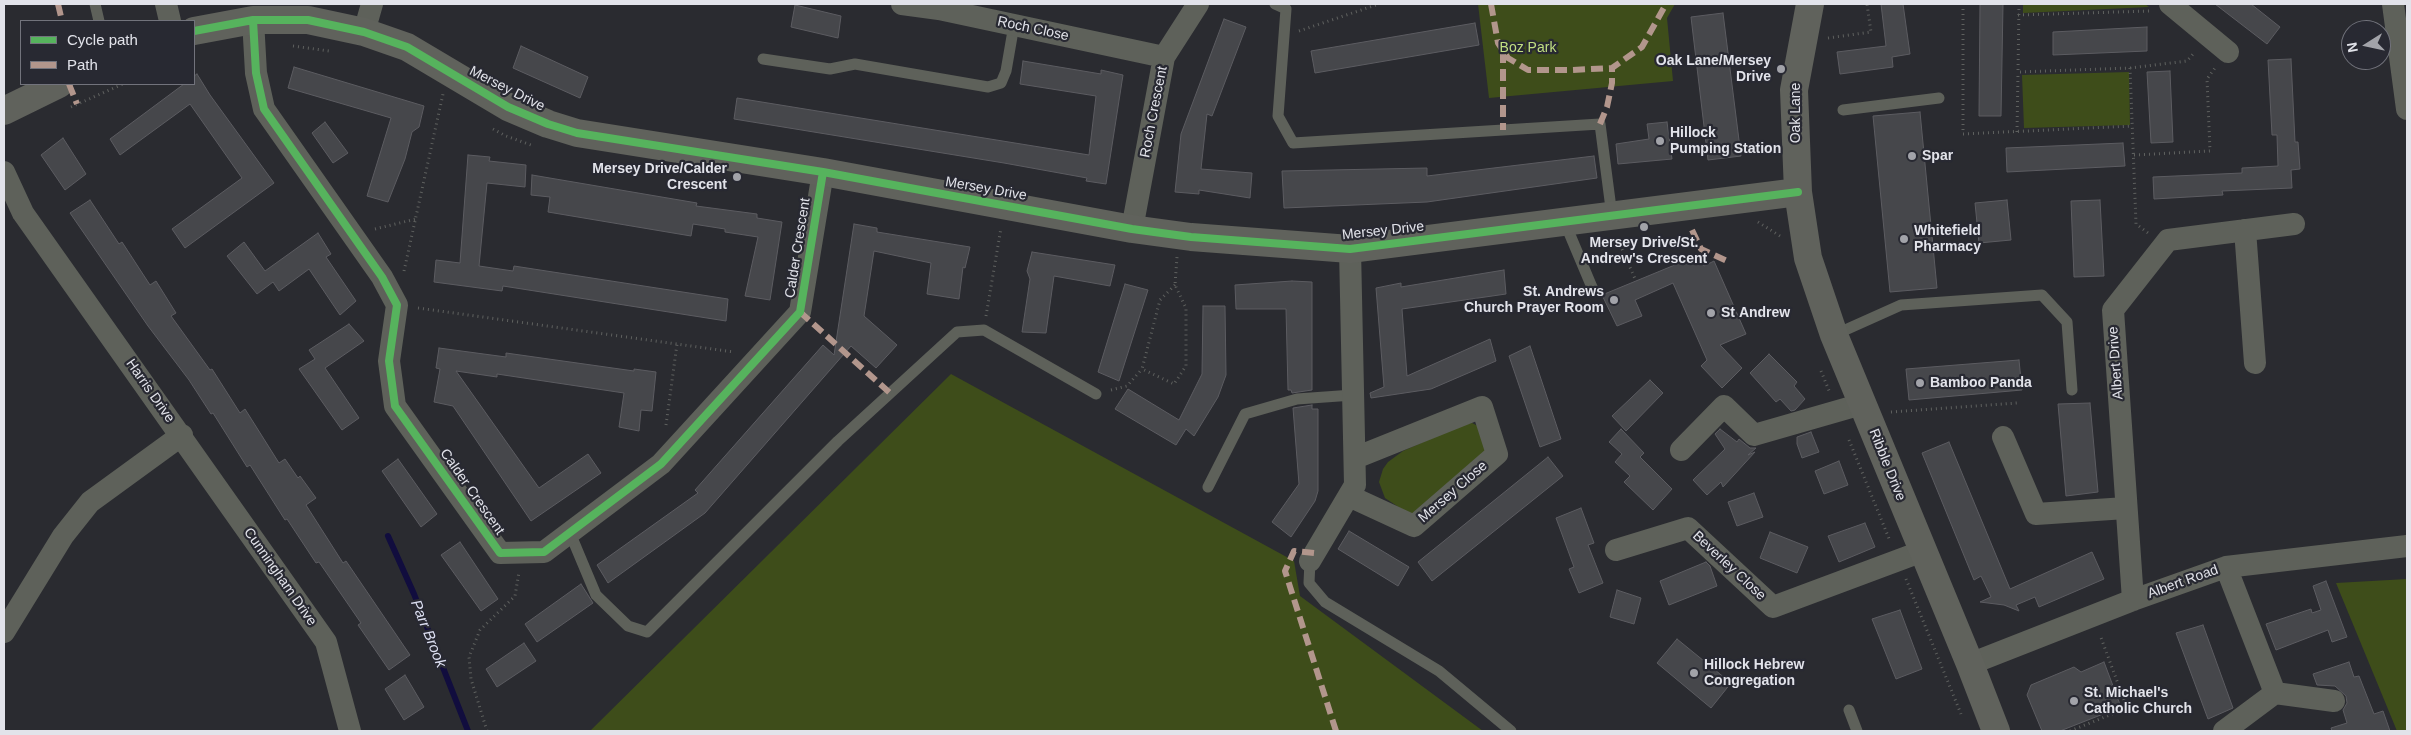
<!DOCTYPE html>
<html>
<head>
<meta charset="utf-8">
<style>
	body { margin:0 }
	#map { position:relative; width:2411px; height:735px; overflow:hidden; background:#2a2b30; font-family:Helvetica,sans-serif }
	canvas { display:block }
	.frame { position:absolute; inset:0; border:5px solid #e2e3ea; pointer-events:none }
	.legend { position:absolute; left:20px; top:20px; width:175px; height:65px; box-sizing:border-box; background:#282932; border:1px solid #72737c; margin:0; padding:6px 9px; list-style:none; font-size:15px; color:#e2e3ea }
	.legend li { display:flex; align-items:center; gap:10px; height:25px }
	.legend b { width:25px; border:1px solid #72737c }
	.north { position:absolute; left:2341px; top:20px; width:50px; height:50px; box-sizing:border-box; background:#282932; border:1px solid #72737c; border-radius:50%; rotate:260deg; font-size:14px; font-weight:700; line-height:20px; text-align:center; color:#e2e3ea }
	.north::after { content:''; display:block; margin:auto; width:18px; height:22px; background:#a2a3a9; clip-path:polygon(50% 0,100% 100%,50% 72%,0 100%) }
</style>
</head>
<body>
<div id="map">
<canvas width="2411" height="735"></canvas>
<div class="frame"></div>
<ul class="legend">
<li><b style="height:6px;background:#56b35d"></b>Cycle path</li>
<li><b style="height:6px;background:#b2968c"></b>Path</li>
</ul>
<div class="north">N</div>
</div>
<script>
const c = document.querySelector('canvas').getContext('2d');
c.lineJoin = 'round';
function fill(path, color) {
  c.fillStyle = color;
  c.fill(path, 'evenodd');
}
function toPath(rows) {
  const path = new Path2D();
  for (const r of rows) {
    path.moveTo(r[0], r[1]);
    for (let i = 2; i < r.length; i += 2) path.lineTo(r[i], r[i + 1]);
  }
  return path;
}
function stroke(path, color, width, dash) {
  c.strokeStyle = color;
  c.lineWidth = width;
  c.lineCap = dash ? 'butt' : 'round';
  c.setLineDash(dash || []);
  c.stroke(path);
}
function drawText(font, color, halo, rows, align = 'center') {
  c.font = font + ' Helvetica,sans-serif';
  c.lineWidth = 4.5;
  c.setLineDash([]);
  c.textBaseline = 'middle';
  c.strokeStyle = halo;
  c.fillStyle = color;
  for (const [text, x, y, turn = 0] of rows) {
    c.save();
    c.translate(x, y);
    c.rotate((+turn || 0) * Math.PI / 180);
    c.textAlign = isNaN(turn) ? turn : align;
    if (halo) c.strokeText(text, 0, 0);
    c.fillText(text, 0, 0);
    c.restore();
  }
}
const green = toPath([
	[1478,4,1675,4,1667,18,1673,81,1489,98],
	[2023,4,2145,4,2149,7,2023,13],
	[2129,72,2130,125,2024,128,2022,75],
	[951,374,1294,561,1300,596,1483,731,590,731],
	[1472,423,1478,426,1488,452,1417,515,1403,510,1385,498,1379,482,1383,469,1388,462,1403,451,1464,424],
	[2407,579,2407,731,2397,731,2336,583]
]);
const stream = toPath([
	[388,536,414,594,468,731]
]);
const building = toPath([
	[1881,4,1903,4,1910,54,1892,57,1893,67,1840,74,1837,52,1886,46,1881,4],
	[1980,4,2003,4,2001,116,1979,116,1980,4],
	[2215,4,2251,4,2280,27,2267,44,2215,4],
	[795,5,841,16,838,38,791,27,795,5],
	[1723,13,1741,156,1708,160,1691,17,1723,13],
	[1224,19,1246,27,1212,116,1207,114,1201,169,1252,173,1250,198,1199,190,1199,194,1175,192,1181,134,1224,19],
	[1475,23,1479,45,1315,73,1311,51,1475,23],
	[2147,27,2147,51,2053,55,2053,32,2147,27],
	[521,46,588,77,580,98,513,68,521,46],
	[2291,59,2295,142,2298,142,2300,169,2291,170,2292,188,2222,191,2223,195,2154,199,2153,177,2242,173,2242,168,2278,166,2277,135,2272,135,2268,60,2291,59],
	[1023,61,1101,74,1101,70,1123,75,1106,184,1086,181,1087,178,1004,163,734,119,737,98,1089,155,1096,96,1020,84,1023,61],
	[294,67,424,106,419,127,412,132,405,159,388,202,367,196,391,118,288,88,294,67],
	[2170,71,2173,142,2151,143,2147,72,2170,71],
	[197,74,210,95,274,183,185,248,172,229,242,178,190,104,120,155,110,139,184,84,194,84,194,76,197,74],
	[1920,112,1937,288,1890,292,1873,116,1920,112],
	[325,122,348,153,333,163,312,133,325,122],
	[1667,122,1672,159,1618,164,1616,144,1649,139,1647,124,1667,122],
	[63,138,86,174,65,190,41,155,63,138],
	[2123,143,2125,166,2007,172,2006,148,2123,143],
	[468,155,490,157,489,161,526,165,525,187,487,183,479,266,513,271,514,266,728,299,726,321,503,286,502,291,434,282,436,260,460,263,468,155],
	[1594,156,1597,178,1427,202,1284,208,1282,171,1427,168,1427,176,1594,156],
	[532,175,697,203,696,206,757,214,757,218,782,222,770,300,745,296,758,237,725,232,725,229,693,224,691,236,548,212,550,197,531,195,532,175],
	[90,200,119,244,122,242,150,285,156,281,176,313,171,316,210,370,212,369,240,413,245,409,279,463,285,459,298,478,300,476,316,498,306,505,343,563,346,561,410,655,389,670,358,625,361,623,319,562,316,563,287,519,285,520,250,465,247,467,213,413,211,414,189,380,148,326,70,213,90,200],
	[2007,200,2011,240,1979,243,1975,203,2007,200],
	[2100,200,2104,276,2074,277,2071,201,2100,200],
	[854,224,877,228,877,232,970,247,965,268,963,267,959,299,927,294,931,263,874,251,864,316,897,345,876,368,851,346,705,513,608,583,597,565,698,493,695,490,823,345,834,355,854,224],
	[318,233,331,254,326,257,356,301,340,315,309,269,279,291,273,282,257,294,227,256,244,242,265,271,318,233],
	[1032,252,1115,265,1110,286,1054,276,1046,333,1022,332,1030,279,1027,271,1032,252],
	[1699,255,1704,266,1714,261,1746,334,1720,345,1742,368,1722,388,1701,366,1707,360,1673,283,1635,300,1642,316,1617,326,1602,295,1699,255],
	[1504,270,1506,294,1402,309,1407,376,1490,339,1496,361,1431,389,1371,398,1370,393,1384,387,1376,288,1401,283,1401,287,1504,270],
	[1292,281,1312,282,1312,390,1292,393,1291,390,1288,390,1286,309,1236,309,1235,285,1292,281],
	[1125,284,1148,290,1119,381,1098,372,1125,284],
	[1203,306,1225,306,1226,375,1218,397,1194,436,1186,429,1176,445,1115,409,1128,389,1179,420,1202,374,1203,306],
	[349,324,364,341,325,368,359,418,342,430,299,369,315,359,309,350,349,324],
	[1530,346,1561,439,1540,447,1509,356,1530,346],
	[439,348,506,357,506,353,634,371,634,369,656,372,652,411,641,410,639,431,619,427,624,393,497,374,497,377,456,371,539,488,588,454,601,473,531,521,453,406,434,402,440,369,436,368,439,348],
	[1769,354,1797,382,1794,386,1805,399,1795,410,1791,411,1780,399,1776,402,1750,373,1769,354],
	[2019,360,2022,390,1909,400,1906,369,2019,360],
	[1650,380,1663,393,1626,431,1612,416,1650,380],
	[2090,403,2098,492,2066,496,2058,404,2090,403],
	[1312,405,1312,409,1318,409,1318,491,1315,501,1291,537,1272,522,1299,484,1293,408,1312,405],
	[1621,429,1644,453,1640,457,1672,489,1653,510,1624,482,1630,476,1615,462,1622,454,1609,442,1621,429],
	[1720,429,1737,442,1739,439,1750,448,1756,448,1748,455,1755,452,1723,487,1721,482,1707,495,1693,480,1725,449,1715,434,1720,429],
	[1811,432,1819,452,1802,458,1797,444,1797,437,1811,432],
	[1949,442,2010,589,2092,552,2104,579,2039,607,2035,597,2016,605,2019,611,2004,605,1980,602,1991,597,1981,576,1974,580,1922,453,1949,442],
	[1548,457,1563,476,1432,581,1418,562,1548,457],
	[398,459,437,514,421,527,382,471,398,459],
	[1839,461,1848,485,1824,494,1815,471,1839,461],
	[1754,493,1763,517,1737,526,1728,502,1754,493],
	[1581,508,1594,543,1588,545,1603,583,1579,593,1569,569,1574,567,1556,518,1581,508],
	[1865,523,1875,547,1839,562,1828,536,1865,523],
	[1349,531,1409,567,1398,586,1338,549,1349,531],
	[1770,532,1808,547,1797,573,1760,558,1770,532],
	[460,542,498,599,481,611,441,555,460,542],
	[1706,562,1710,566,1717,586,1669,605,1660,581,1706,562],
	[2326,581,2347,637,2332,642,2328,630,2276,650,2266,624,2311,609,2312,613,2321,610,2313,586,2326,581],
	[581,584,593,603,537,642,525,624,581,584],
	[1617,590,1641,598,1634,624,1610,617,1617,590],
	[1900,610,1922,669,1896,679,1872,619,1900,610],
	[2203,625,2233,708,2208,719,2176,633,2203,625],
	[1677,639,1731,683,1711,708,1657,663,1677,639],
	[524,643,536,661,497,687,486,669,524,643],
	[2104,662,2121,707,2060,731,2042,731,2027,695,2031,685,2074,667,2081,672,2104,662],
	[2349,662,2354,677,2359,676,2374,714,2383,711,2390,731,2332,731,2331,728,2347,723,2343,710,2347,703,2346,696,2335,686,2317,685,2313,674,2349,662],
	[405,675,424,707,404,720,385,689,405,675]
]);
const path = toPath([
	[1963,4,1963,134,2132,126],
	[2019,4,2018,72,2130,68,2136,224,2148,233],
	[2018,15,2150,11],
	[1299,31,1379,4],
	[1828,38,1871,32,1867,4],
	[293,46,329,51],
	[2130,68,2187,61,2195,52],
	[71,107,123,84],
	[493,129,506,136,531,145],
	[2017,132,2018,72],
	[2134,155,2210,151,2207,79,2215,68],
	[1758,222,1780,236],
	[375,229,416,219],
	[1618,240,1636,281],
	[404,271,443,94],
	[1175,285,1160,300,1142,369,1174,384,1186,366,1186,308,1175,285,1177,257],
	[418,308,734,352],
	[986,316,1001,228],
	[1821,371,1830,393],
	[1111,390,1127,386,1142,369],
	[1891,412,2017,403],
	[666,425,677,344],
	[1849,440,1890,541],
	[1906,579,1961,714],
	[487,731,471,679,469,657,480,630,515,596,519,572],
	[2070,731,2127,708,2100,635]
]);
const lane = toPath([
	[95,4,99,21],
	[1275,4,1286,9,1278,116,1293,143,1600,124,1612,216],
	[763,59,830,69,855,64,988,87,1001,83,1006,71,1014,25],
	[1843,110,1939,98],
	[1565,223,1594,292],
	[1834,335,1901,305,2042,295,2067,322,2072,390],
	[1208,487,1245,414,1297,399,1353,395],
	[570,533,596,595,628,626,647,632,838,441,957,332,984,330,1096,394],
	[1310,561,1309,583,1325,602,1439,671,1511,731],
	[1849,710,1857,731]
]);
const street = toPath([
	[166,4,170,21],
	[902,4,939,9,1164,57],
	[2170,4,2228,52],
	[2393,4,2407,109],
	[253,20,256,73,264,109,382,277,397,305,389,361,395,406,500,553,544,552,661,464,800,312,823,172],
	[364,32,372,4],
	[4,172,23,213,326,642,350,731],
	[1132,229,1164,57,1198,4],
	[2245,230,2255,363],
	[2003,437,2036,514,2126,508],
	[1681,450,1724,406,1754,435,1862,404],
	[1349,496,1414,526,1497,454,1482,407,1355,458],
	[1616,550,1688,528,1773,607,1923,551],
	[1310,561,1355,485,1350,249],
	[2226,567,2275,693],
	[2133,600,2113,310,2168,240,2294,224],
	[4,632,63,536,90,502,182,435],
	[1970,664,2133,600,2226,567,2407,546],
	[2224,731,2275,693,2334,701]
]);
const secondary = toPath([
	[1810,4,1794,90,1798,192,1808,258,1834,335,1970,664,1996,731],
	[194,31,253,20,308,20,364,32,407,47,508,107,548,124,577,133,823,172,1132,229,1191,237,1350,249,1798,192],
	[4,111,59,84]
]);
const quiet = toPath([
	[58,4,62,21],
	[1491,4,1498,43,1508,58,1528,70,1572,70,1612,68,1642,47,1666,4],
	[1503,51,1503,130],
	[69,84,77,104],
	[1600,124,1607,107,1612,83,1612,68],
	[1692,230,1701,249,1727,261],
	[800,312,890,393],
	[1314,553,1294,551,1285,571,1336,731]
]);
const cycleway = toPath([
	[253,20,256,73,264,109,382,277,397,305,389,361,395,406,500,553,544,552,661,464,800,312,823,172],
	[194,31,253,20,308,20,364,32,407,47,508,107,548,124,577,133,823,172,1132,229,1191,237,1350,249,1798,192]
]);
const markers = [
	[1781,69,5,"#a2a3a9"],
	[1660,141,5,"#a2a3a9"],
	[1912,156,5,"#a2a3a9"],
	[737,177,5,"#a2a3a9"],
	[1644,227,5,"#a2a3a9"],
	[1904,239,5,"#a2a3a9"],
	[1614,300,5,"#a2a3a9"],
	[1711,313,5,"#a2a3a9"],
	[1920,383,5,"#a2a3a9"],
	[1694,673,5,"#a2a3a9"],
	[2074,701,5,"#a2a3a9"]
];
const streetNames = [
	["Roch Close",1033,29,12],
	["Mersey Drive",507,89,27],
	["Roch Crescent",1154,112,-79],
	["Oak Lane",1796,113,-90],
	["Mersey Drive",986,189,10],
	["Mersey Drive",1383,231,-6],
	["Calder Crescent",798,248,-81],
	["Albert Drive",2116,363,-94],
	["Harris Drive",150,391,55],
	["Ribble Drive",1887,465,68],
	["Calder Crescent",472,492,55],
	["Mersey Close",1453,492,-41],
	["Beverley Close",1729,566,43],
	["Cunningham Drive",280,577,55],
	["Albert Road",2183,582,-20]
];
const parkNames = [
	["Boz Park",1528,48]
];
const poiNames = [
	["Oak Lane/Mersey",1771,61,"right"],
	["Drive",1771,77,"right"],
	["Hillock",1670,133],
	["Pumping Station",1670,149],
	["Spar",1922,156],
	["Mersey Drive/Calder",727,169,"right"],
	["Crescent",727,185,"right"],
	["Whitefield",1914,231],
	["Pharmacy",1914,247],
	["Mersey Drive/St.",1644,243,"center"],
	["Andrew's Crescent",1644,259,"center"],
	["St. Andrews",1604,292,"right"],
	["Church Prayer Room",1604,308,"right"],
	["St Andrew",1721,313],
	["Bamboo Panda",1930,383],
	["Hillock Hebrew",1704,665],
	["Congregation",1704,681],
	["St. Michael's",2084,693],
	["Catholic Church",2084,709]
];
const waterNames = [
	["Parr Brook",428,634,68]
];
fill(green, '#3e4d1a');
stroke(stream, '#110d3e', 6);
fill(building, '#46474b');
stroke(building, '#5c5c61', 1);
stroke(path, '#5f615f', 3, [1, 4]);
stroke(lane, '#5e615a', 11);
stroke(street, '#5e615a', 22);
stroke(secondary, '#60625c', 28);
stroke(quiet, '#b2968c', 6, [12, 6]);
stroke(cycleway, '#56b35d', 8);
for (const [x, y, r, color] of markers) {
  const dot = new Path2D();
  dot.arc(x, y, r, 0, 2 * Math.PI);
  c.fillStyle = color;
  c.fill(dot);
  stroke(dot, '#282932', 2);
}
drawText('14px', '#e2e3ea', '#282932', streetNames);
drawText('14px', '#c1df82', '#282932', parkNames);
drawText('bold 14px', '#e2e3ea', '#282932', poiNames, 'left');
drawText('italic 15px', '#dcdff1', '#282932', waterNames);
</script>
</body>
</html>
